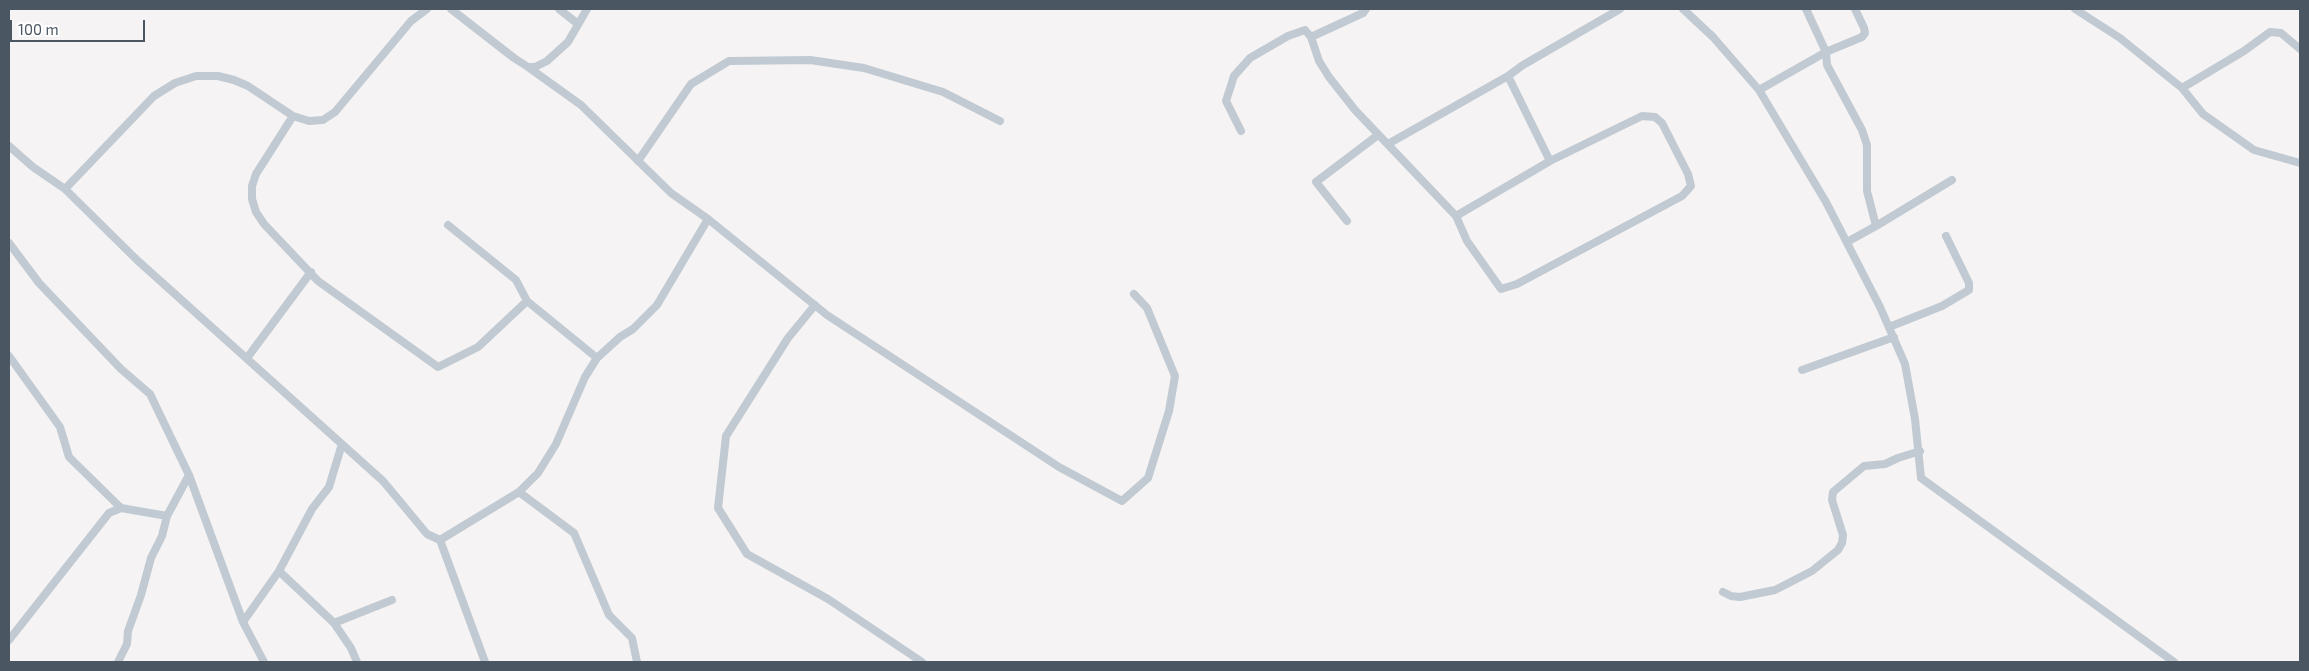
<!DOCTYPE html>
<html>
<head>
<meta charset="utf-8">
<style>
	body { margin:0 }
	#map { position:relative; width:2309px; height:671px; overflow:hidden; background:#f5f3f3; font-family:"Exo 2",sans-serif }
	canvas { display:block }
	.frame { position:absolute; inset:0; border:10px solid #4a5661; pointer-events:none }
	.scale { position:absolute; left:10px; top:20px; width:135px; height:22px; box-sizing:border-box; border:2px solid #4a5661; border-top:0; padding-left:6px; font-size:15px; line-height:18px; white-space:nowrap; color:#4a5661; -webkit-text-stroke:4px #fff; paint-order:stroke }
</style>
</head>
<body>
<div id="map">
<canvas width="2309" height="671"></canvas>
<div class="frame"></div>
<div class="scale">100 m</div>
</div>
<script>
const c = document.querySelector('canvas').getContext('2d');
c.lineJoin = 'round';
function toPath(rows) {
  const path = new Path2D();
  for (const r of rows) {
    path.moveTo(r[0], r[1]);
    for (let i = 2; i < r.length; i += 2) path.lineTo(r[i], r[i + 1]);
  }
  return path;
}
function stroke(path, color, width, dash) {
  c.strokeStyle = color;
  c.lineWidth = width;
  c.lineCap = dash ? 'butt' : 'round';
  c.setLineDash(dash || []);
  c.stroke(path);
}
const street = toPath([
	[451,9,514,58,528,67,535,67,547,61,568,42,587,9],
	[559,9,578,24],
	[1683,9,1713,37,1759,90,1826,202,1880,307,1905,364,1915,419,1921,478,2174,662],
	[1806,9,1826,52,1827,65,1862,130,1867,145,1867,191,1876,226,1847,242],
	[2075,9,2120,38,2182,88,2203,114,2254,150,2300,163],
	[1311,37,1319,61,1329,77,1355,110,1456,216,1467,241,1501,289,1517,284,1682,196,1691,186,1688,174,1662,123,1655,117,1642,116,1550,161,1456,216],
	[528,67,581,105,671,193,708,219,827,315,1059,467,1122,501,1148,478,1169,411,1175,376,1147,308,1134,294],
	[2182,88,2244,51,2270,32,2281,33,2300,49],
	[1759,90,1826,52,1862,37,1865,33,1864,28,1855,9],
	[293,116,256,174,252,186,252,199,256,212,264,224,318,281,438,367,478,347,527,301],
	[1241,131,1226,101,1234,76,1250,58,1288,36,1305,30,1311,37,1363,13,1366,9],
	[1388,144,1508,76],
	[9,146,33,167,65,189,137,260,383,481,427,534,440,540,485,662],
	[638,161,691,84,729,61,810,60,864,68,943,92,1000,121],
	[1550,161,1508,76,1523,65,1620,9],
	[65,189,154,96,175,83,196,76,218,76,234,80,248,86,293,116,309,121,323,120,335,112,411,21,427,9],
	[1347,221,1316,182,1378,135],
	[448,225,516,280,527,301,597,358],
	[1876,226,1952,180],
	[9,243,39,283,121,369,150,394,189,475,243,622,264,662],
	[815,305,788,338,726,436,718,508,747,554,828,599,922,662],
	[1889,327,1942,306,1969,290,1969,283,1946,236],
	[9,356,60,427,69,457,121,508],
	[247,358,311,272],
	[1802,370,1894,337],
	[519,492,574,533,609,615,632,638,637,662],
	[440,540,519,492,538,473,556,444,585,377,597,358,620,337,633,329,657,305,708,219],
	[279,571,334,623,351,648,357,662],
	[1723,592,1731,596,1740,597,1775,590,1812,571,1838,550,1842,543,1843,535,1832,500,1833,492,1864,466,1885,464,1898,458,1920,451],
	[243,622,279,571,312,509,329,487,342,444],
	[334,623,392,600],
	[9,640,109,513,121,508,167,516],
	[118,662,127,644,128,631,141,595,151,558,162,536,167,516,189,475]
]);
stroke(street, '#c1cad2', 8);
</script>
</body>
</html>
